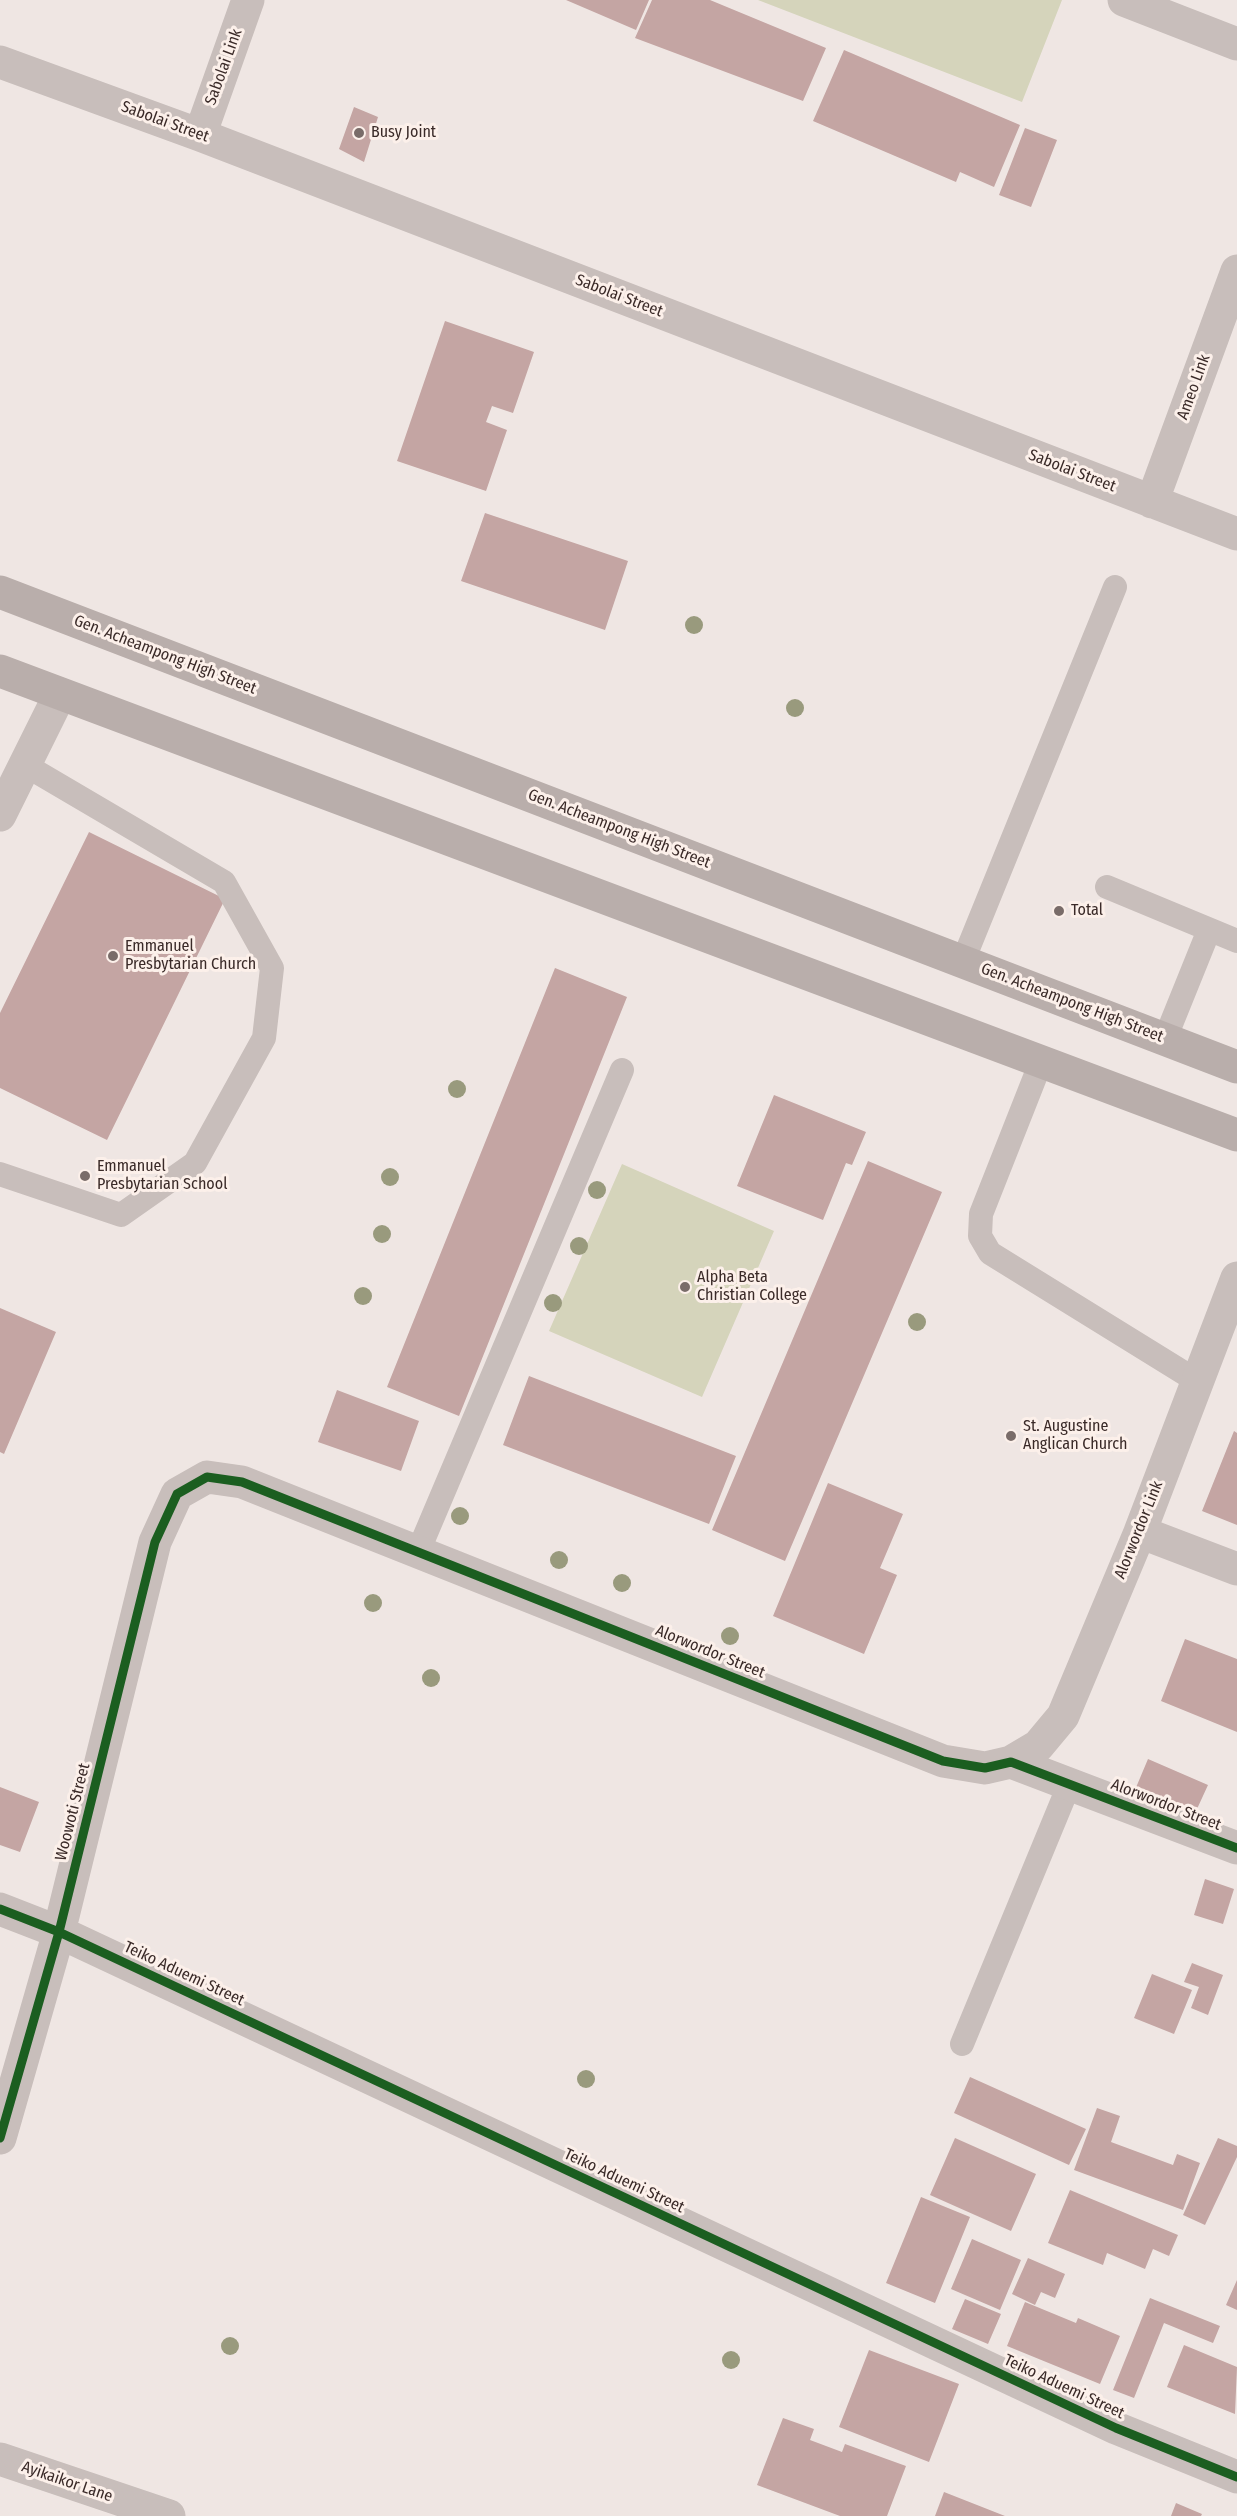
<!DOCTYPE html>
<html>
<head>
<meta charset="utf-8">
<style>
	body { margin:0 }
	canvas { display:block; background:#efe6e3 }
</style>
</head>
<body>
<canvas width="1237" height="2516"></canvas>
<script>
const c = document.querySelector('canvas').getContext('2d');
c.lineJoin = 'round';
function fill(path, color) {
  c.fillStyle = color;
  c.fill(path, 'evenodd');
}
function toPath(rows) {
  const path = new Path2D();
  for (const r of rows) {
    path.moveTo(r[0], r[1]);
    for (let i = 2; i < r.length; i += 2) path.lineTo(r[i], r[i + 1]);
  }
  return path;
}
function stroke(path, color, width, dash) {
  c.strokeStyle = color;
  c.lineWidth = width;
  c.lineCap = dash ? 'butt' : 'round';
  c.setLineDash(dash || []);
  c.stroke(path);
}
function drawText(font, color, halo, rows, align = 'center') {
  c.font = font + ' "Fira Sans Condensed",sans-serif';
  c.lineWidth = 6;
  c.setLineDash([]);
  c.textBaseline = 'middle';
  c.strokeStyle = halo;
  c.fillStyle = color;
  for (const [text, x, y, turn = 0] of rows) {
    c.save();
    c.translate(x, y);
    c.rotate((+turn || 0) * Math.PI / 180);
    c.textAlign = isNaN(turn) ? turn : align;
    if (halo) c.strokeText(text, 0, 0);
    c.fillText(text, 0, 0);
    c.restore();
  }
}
const green = toPath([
	[758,0,1062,0,1022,102],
	[622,1164,774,1231,702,1397,549,1331]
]);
const building = toPath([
	[566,0,649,0,636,30],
	[652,0,710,0,826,48,803,101,635,38],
	[844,50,1020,125,994,187,960,172,956,182,813,121],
	[354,107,378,117,364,162,339,149],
	[1025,128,1057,140,1031,207,999,195],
	[445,321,534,352,513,413,492,406,486,422,507,430,486,491,397,461],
	[485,513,628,561,605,630,461,581],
	[89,832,225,899,107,1140,0,1088,0,1013],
	[555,968,627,997,459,1416,387,1387],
	[774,1095,866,1132,852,1165,846,1163,823,1220,737,1186],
	[868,1161,942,1192,785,1561,712,1530],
	[0,1308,56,1332,4,1454,0,1452],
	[529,1376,736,1456,709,1524,503,1445],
	[337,1390,419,1421,401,1471,318,1442],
	[1234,1431,1237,1433,1237,1525,1202,1511],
	[828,1483,903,1514,880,1568,897,1575,864,1654,773,1616],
	[1185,1639,1237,1659,1237,1732,1161,1701],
	[1148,1759,1208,1785,1191,1822,1132,1797],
	[0,1787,39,1802,20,1852,0,1845],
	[1205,1879,1234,1889,1223,1924,1194,1915],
	[1192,1963,1223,1975,1208,2015,1191,2008,1199,1987,1184,1982],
	[1152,1974,1192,1990,1174,2034,1134,2018],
	[970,2077,1086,2129,1069,2165,954,2113],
	[1097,2108,1120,2116,1111,2142,1173,2165,1177,2154,1200,2163,1183,2210,1074,2170],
	[955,2138,1036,2174,1011,2231,930,2195],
	[1218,2138,1237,2146,1237,2157,1205,2225,1183,2215],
	[1070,2190,1178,2235,1169,2256,1153,2249,1145,2269,1107,2253,1103,2265,1048,2243],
	[921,2197,970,2217,935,2303,886,2283],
	[972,2239,1021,2260,1000,2310,951,2289],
	[1028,2258,1065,2274,1055,2298,1041,2292,1035,2305,1012,2294],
	[1237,2280,1237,2310,1226,2305],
	[1150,2298,1220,2326,1213,2343,1164,2323,1134,2398,1113,2390],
	[965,2299,1001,2314,988,2344,952,2329],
	[1025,2302,1076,2323,1078,2318,1120,2336,1100,2384,1007,2346],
	[1184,2345,1237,2367,1235,2414,1167,2387],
	[869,2350,959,2384,929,2462,839,2427],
	[783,2418,814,2429,810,2440,842,2452,845,2444,906,2466,887,2516,840,2516,757,2485],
	[944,2492,1005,2516,935,2516],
	[1176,2503,1202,2514,1201,2516,1171,2516]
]);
const lane = toPath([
	[1107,887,1237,941],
	[963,961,1115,587],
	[1165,1039,1209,930],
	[1041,1062,981,1214,980,1236,990,1253,1197,1381],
	[0,1174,121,1215,195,1163,264,1038,272,968,224,882,25,765],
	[418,1552,622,1070],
	[962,2044,1069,1785]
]);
const street = toPath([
	[1124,0,1237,44],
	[0,62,200,135,1237,534],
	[200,135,248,0],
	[1152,502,1237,271],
	[0,815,60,694],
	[1140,1532,1237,1569],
	[1011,1762,1038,1746,1063,1716,1140,1532,1237,1278],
	[0,1909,59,1932,1116,2428,1237,2477],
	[0,2138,59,1932,155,1542,177,1494,207,1477,242,1482,943,1761,985,1768,1011,1762,1237,1848],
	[0,2459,169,2516]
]);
const secondary = toPath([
	[0,592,1237,1067],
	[0,671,1237,1135]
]);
const cycleway = toPath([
	[0,1909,59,1932,1116,2428,1237,2477],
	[0,2138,59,1932,155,1542,177,1494,207,1477,242,1482,943,1761,985,1768,1011,1762,1237,1848]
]);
const trees = [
	[694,625],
	[795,708],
	[457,1089],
	[390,1177],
	[597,1190],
	[382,1234],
	[579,1246],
	[363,1296],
	[553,1303],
	[917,1322],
	[460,1516],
	[559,1560],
	[622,1583],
	[373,1603],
	[730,1636],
	[431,1678],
	[586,2079],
	[230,2346],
	[731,2360]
];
const markers = [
	[359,133,6,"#796c69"],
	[1059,911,6,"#796c69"],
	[113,956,6,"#796c69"],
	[85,1176,6,"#796c69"],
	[685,1287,6,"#796c69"],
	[1011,1436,6,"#796c69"]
];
const streetNames = [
	["Sabolai Link",224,67,-70],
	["Sabolai Street",165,122,20],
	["Sabolai Street",619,296,21],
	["Ameo Link",1194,387,-70],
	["Sabolai Street",1072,471,21],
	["Gen. Acheampong High Street",165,655,21],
	["Gen. Acheampong High Street",619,829,21],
	["Gen. Acheampong High Street",1072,1003,21],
	["Alorwordor Link",1139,1530,-68],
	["Alorwordor Street",710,1652,22],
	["Alorwordor Street",1166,1805,21],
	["Woowoti Street",73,1812,-76],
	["Teiko Aduemi Street",184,1974,25],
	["Teiko Aduemi Street",624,2181,25],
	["Teiko Aduemi Street",1064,2387,25],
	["Ayikaikor Lane",67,2482,19]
];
const poiNames = [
	["Busy Joint",371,133],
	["Total",1071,911],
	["Emmanuel",125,947],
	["Presbytarian Church",125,965],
	["Emmanuel",97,1167],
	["Presbytarian School",97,1185],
	["Alpha Beta",697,1278],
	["Christian College",697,1296],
	["St. Augustine",1023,1427],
	["Anglican Church",1023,1445]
];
fill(green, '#d5d4bb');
fill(building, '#c4a5a3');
stroke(lane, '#c8bebb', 24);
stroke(street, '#c8bebb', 33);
stroke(secondary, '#b9aeab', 33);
stroke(cycleway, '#1b5e20', 9);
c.fillStyle = '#999a7d';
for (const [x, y] of trees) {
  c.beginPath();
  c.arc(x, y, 9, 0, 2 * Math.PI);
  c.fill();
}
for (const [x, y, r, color] of markers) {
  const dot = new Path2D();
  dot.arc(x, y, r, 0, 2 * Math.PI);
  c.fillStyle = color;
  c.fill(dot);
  stroke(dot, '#fcf0ea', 2);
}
drawText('16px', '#3a2a28', '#fcf0ea', streetNames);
drawText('16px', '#3a2a28', '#fcf0ea', poiNames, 'left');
</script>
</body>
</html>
